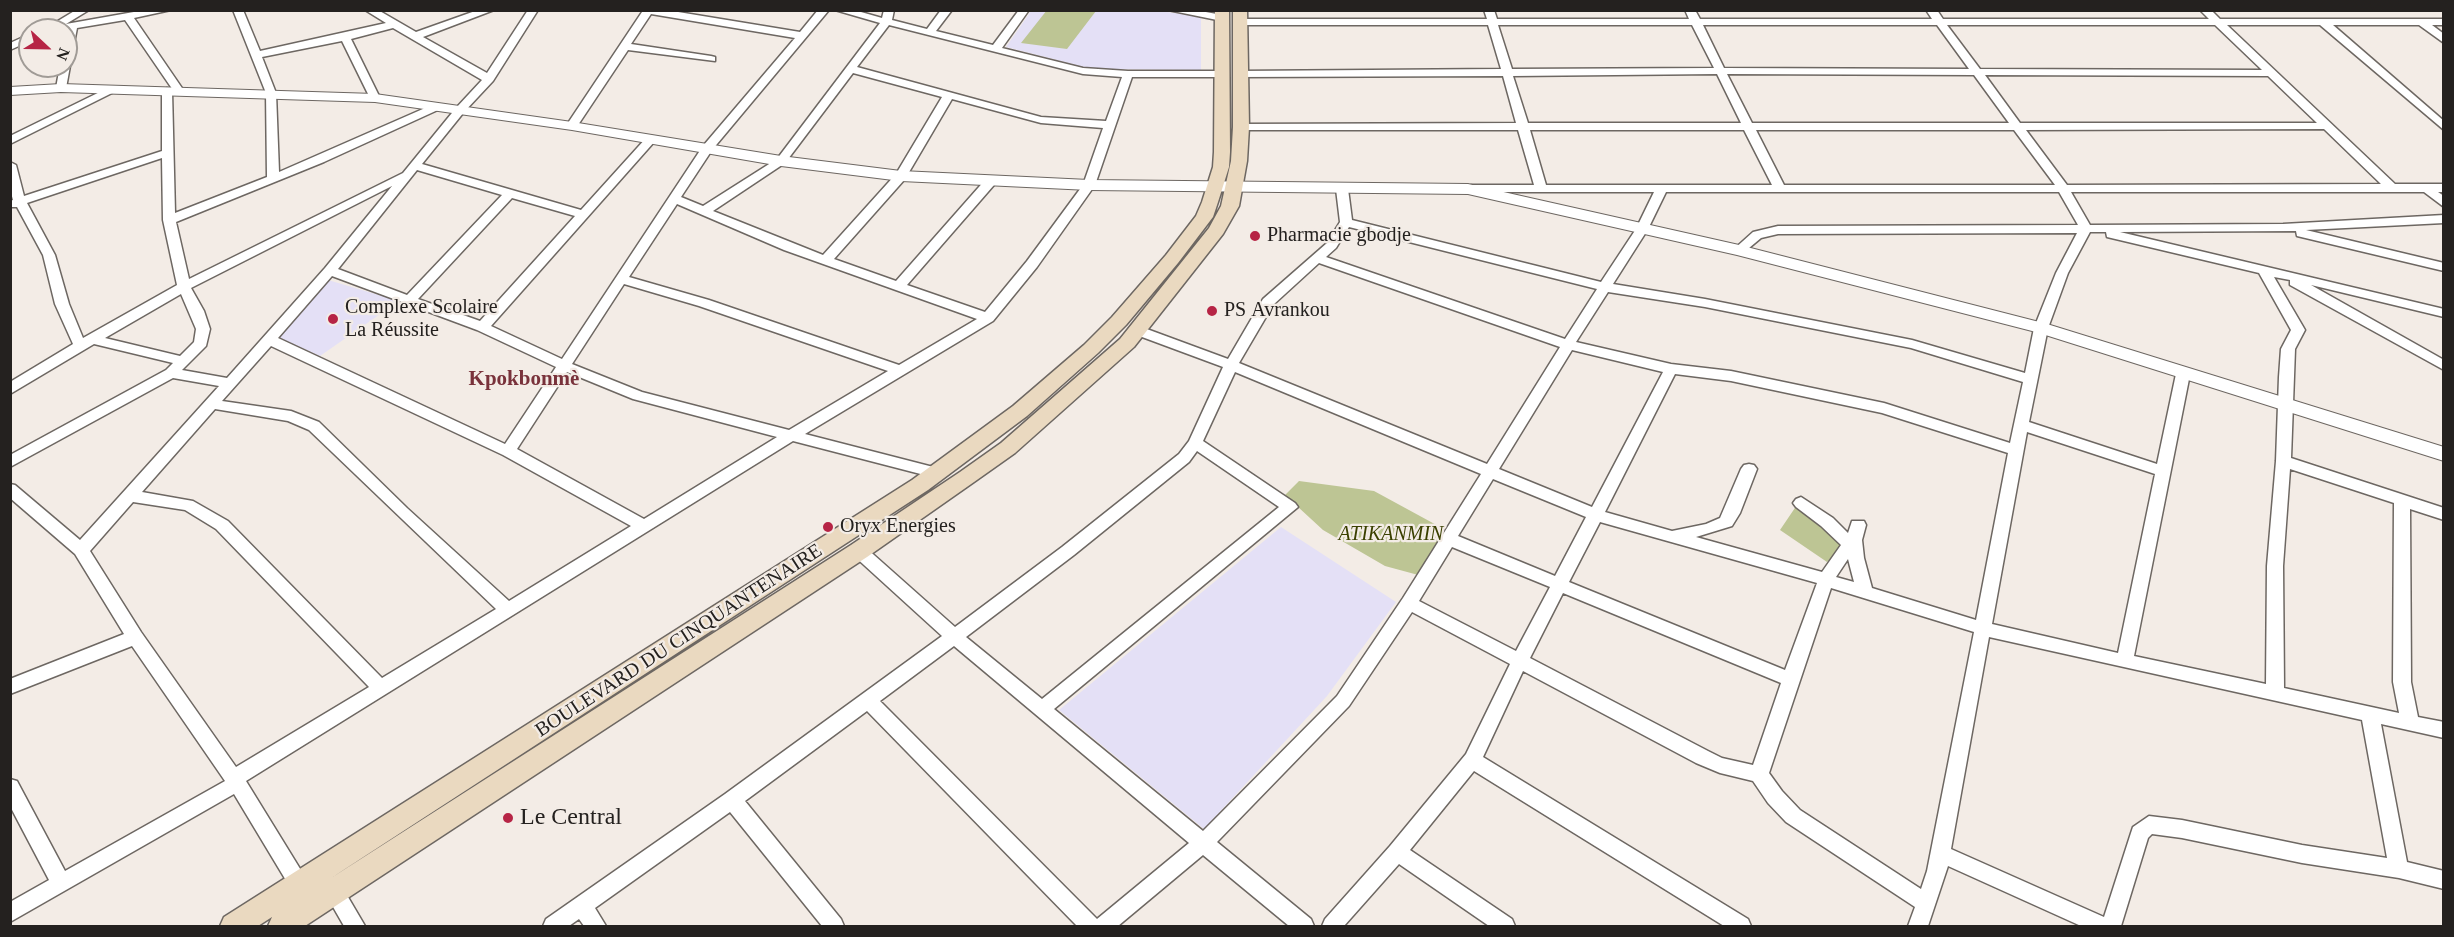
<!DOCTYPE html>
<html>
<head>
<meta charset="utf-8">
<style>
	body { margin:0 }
	#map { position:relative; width:2454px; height:937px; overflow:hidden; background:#f3ece6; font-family:"Times New Roman",serif }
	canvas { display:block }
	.frame { position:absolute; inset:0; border:12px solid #24211f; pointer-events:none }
	.north { position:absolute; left:18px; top:18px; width:60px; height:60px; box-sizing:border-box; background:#f3ece6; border:2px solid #a09b96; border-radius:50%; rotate:112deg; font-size:16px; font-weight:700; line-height:24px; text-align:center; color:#24211f }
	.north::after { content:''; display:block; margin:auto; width:21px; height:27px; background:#b62445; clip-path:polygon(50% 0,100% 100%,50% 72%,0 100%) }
</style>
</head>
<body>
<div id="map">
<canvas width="2454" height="937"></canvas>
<div class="frame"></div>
<div class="north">N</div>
</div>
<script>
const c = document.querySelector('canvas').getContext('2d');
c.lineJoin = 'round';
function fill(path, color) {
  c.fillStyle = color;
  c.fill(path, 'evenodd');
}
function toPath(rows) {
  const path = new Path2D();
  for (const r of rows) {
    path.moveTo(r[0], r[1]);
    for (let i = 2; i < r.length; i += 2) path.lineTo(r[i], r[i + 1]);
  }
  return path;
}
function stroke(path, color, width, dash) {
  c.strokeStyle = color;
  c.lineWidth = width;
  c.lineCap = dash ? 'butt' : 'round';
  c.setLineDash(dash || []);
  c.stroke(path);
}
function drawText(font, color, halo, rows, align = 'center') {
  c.font = font + ' "Times New Roman",serif';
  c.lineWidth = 4.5;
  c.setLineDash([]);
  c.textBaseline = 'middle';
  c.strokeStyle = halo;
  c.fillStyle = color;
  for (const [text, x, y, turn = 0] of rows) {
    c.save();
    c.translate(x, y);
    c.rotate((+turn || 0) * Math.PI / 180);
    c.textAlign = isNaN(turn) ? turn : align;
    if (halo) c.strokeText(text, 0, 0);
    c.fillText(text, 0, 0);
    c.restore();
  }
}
const education = toPath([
	[1154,10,1201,17,1201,70,1092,69,1006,47,1031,11],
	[328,280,399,301,320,356,278,337],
	[1281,527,1396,602,1327,696,1204,829,1059,710]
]);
const green = toPath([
	[1047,10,1096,10,1096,11,1067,49,1021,43],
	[1299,481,1374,491,1442,528,1456,542,1433,579,1385,566,1323,530,1285,495],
	[1801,499,1851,541,1827,562,1780,530]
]);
const minor = toPath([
	[76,10,89,10,66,24,145,10,171,10,134,18,184,91,183,93,175,93,125,20,77,28,71,59,66,62,66,30,43,30,76,10],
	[233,10,243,10,260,51,386,23,365,10,378,10,416,32,478,10,494,10,423,37,487,73,528,10,538,10,493,81,464,112,422,164,581,210,647,137,655,137,655,141,491,326,562,359,703,146,795,38,651,14,631,44,711,56,715,57,715,61,628,50,576,128,568,128,566,126,642,12,640,10,666,10,800,32,818,10,829,10,712,150,681,197,703,206,777,159,880,23,835,10,854,10,882,18,884,10,894,10,892,20,927,29,941,10,952,10,936,31,993,45,1019,10,1029,10,1002,48,1083,68,1128,71,1222,71,1227,74,1222,77,1132,77,1095,185,1037,267,993,321,805,434,941,469,944,473,941,477,936,478,793,441,246,781,310,885,313,891,310,897,303,900,296,897,234,794,10,922,10,902,49,880,10,806,10,779,17,781,65,871,225,781,132,646,10,694,10,679,124,634,75,554,10,498,10,484,15,485,80,540,219,386,173,378,10,467,10,455,166,370,173,363,94,344,10,394,10,382,73,344,55,304,43,255,17,207,10,207,10,201,13,200,10,189,10,162,16,165,24,196,162,151,162,91,167,88,172,91,175,213,267,177,266,93,233,10],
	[889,25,1083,74,1122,77,1106,121,1041,117,857,67,889,25],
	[393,28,482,80,456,108,403,173,189,279,176,222,324,162,440,109,440,105,432,105,279,172,276,93,262,57,342,41,370,98,375,101,380,98,351,39,393,28],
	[853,73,942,97,896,174,823,255,713,211,785,163,853,73],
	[952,99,1041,123,1103,128,1083,185,1027,261,985,312,907,285,994,185,994,179,986,179,896,281,834,259,905,179,952,99],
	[162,158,163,220,177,285,83,338,69,304,55,255,27,203,162,158],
	[417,170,502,195,407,295,338,269,417,170],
	[392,186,325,268,227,378,182,370,206,346,210,329,204,311,191,288,392,186],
	[512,198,575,216,480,321,418,299,512,198],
	[677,204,784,250,977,319,899,365,709,300,629,277,677,204],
	[332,276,477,330,556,367,505,444,278,338,332,276],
	[624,284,699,306,888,371,789,430,642,392,572,364,624,284],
	[181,294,196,329,194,342,180,356,105,338,181,294],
	[271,346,503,455,631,526,509,601,407,508,319,422,291,411,222,401,271,346],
	[567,372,633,399,777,437,644,519,517,449,567,372],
	[215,409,288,421,309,430,496,609,382,678,228,521,193,501,142,492,215,409],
	[133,502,185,510,216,529,369,687,236,767,141,632,90,551,133,502],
	[1168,10,1195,10,1222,15,1227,18,1222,21,1168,10],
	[1484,10,1494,10,1497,19,1689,19,1685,10,1695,10,1700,19,1932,19,1926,10,1937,10,1943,19,2209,19,2200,10,2211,10,2220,19,2444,19,2444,25,2432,25,2444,34,2444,43,2419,25,2333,25,2444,121,2444,130,2320,25,2227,25,2395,184,2444,184,2444,192,2438,192,2444,196,2444,207,2424,192,2071,192,2090,225,2283,224,2444,215,2444,223,2306,230,2444,263,2444,271,2297,236,2296,231,2120,232,2444,309,2444,317,2311,285,2444,360,2444,370,2290,285,2290,280,2274,277,2305,330,2295,349,2291,458,2444,508,2444,520,2410,509,2411,682,2418,717,2444,722,2444,738,2381,724,2407,862,2444,871,2444,889,2399,878,2302,863,2182,838,2152,834,2148,838,2121,926,2081,926,1948,866,1928,926,1908,926,1915,907,1786,822,1768,803,1753,781,1720,773,1696,763,1523,671,1483,757,1748,919,1751,926,1724,926,1474,771,1410,850,1512,919,1515,926,1489,926,1399,864,1344,926,1322,926,1325,919,1390,846,1466,754,1510,664,1412,612,1349,706,1217,842,1311,919,1314,926,1289,926,1203,855,1118,926,1077,926,867,711,745,801,841,919,844,926,822,926,730,812,595,908,606,926,584,926,579,919,569,926,543,926,546,919,725,794,942,636,853,555,851,551,853,547,865,547,955,627,1062,547,1179,454,1189,441,1223,367,1134,334,1132,331,1139,327,1144,328,1228,359,1263,299,1327,243,1340,222,1336,189,1338,186,1342,185,1348,189,1352,220,1601,282,1636,229,1654,192,1467,192,1465,189,1471,185,1534,185,1518,130,1241,130,1235,127,1241,124,1516,123,1503,76,1239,77,1234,74,1239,71,1501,69,1488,25,1240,25,1235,22,1240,19,1487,19,1484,10],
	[1498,25,1692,25,1714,68,1512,69,1498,25],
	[1703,25,1937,25,1969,69,1724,68,1703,25],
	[1947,25,2215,25,2262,70,1980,69,1947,25],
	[1717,74,1741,123,1528,123,1513,76,1717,74],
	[1727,74,1974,75,2009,123,1752,123,1727,74],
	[1985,75,2268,76,2317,123,2020,123,1985,75],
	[2324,129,2381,184,2067,185,2026,130,2324,129],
	[1530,130,1744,130,1772,185,1546,185,1530,130],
	[1756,130,2014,130,2055,185,1784,185,1756,130],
	[1666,192,2059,192,2078,225,1778,226,1753,232,1733,250,1739,254,1743,253,1761,238,1778,234,2077,233,2056,273,2034,328,2025,373,1912,340,1705,299,1613,284,1648,229,1666,192],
	[1349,227,1597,289,1565,339,1326,257,1336,248,1349,227],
	[2090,232,2106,232,2107,237,2259,273,2291,330,2281,349,2279,377,2276,461,2267,566,2266,684,2134,656,2190,374,2188,371,2178,371,2176,374,2157,464,2029,422,2048,328,2068,273,2090,232],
	[1319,263,1560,347,1487,464,1239,363,1273,305,1319,263],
	[1608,292,1705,307,1911,348,2023,382,2010,443,1884,403,1731,371,1671,364,1576,342,1608,292],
	[1572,350,1663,372,1592,507,1499,469,1572,350],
	[1235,372,1481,474,1403,598,1337,696,1203,831,1054,709,1298,507,1295,503,1203,441,1235,372],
	[1675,374,1731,381,1882,413,2008,453,1976,620,1872,588,1864,558,1862,540,1866,525,1864,521,1852,521,1848,533,1833,518,1801,497,1796,499,1793,503,1796,507,1821,526,1841,545,1822,572,1696,537,1732,526,1740,513,1757,469,1754,465,1749,464,1744,465,1741,469,1720,518,1706,524,1672,531,1605,512,1675,374],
	[2027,432,2155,474,2118,653,1992,624,2027,432],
	[1197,451,1279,507,1042,699,966,637,1074,555,1189,462,1197,451],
	[2290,469,2394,503,2393,682,2399,713,2284,688,2283,566,2290,469],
	[1493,479,1586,517,1555,576,1458,536,1493,479],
	[1600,522,1817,583,1785,670,1569,582,1600,522],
	[1452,547,1550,587,1516,651,1419,601,1452,547],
	[1848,559,1854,582,1836,577,1848,559],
	[1831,588,1974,632,1927,871,1921,889,1800,810,1782,791,1769,773,1831,588],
	[1563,593,1781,683,1753,765,1722,758,1708,751,1530,658,1563,593],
	[1989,637,2362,720,2387,858,2302,845,2182,820,2149,816,2133,827,2131,833,2104,917,1951,849,1989,637],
	[954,646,1189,843,1097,919,880,701,954,646],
	[30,34,30,41,10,50,10,43,30,34],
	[66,63,70,66,66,88,65,90,57,90,56,88,60,66,66,66,66,63],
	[110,87,115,90,114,92,10,144,10,136,110,87],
	[331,877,338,880,365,926,344,926,321,886,324,880,331,877]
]);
const tertiary = toPath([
	[61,84,375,94,572,122,781,156,901,171,1089,180,1468,184,1739,245,2047,324,2444,447,2444,461,2036,332,1737,255,1468,194,1089,190,901,181,781,166,572,130,375,102,61,92,10,95,10,87,61,84]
]);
const secondary = toPath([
	[1215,10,1229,10,1230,152,1229,167,1218,202,1213,217,1178,263,1126,325,1098,353,1027,416,928,490,328,880,851,545,960,472,1001,443,1120,339,1209,228,1221,206,1231,161,1233,127,1233,10,1247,10,1249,127,1247,161,1239,206,1223,234,1134,347,1015,453,974,482,867,557,305,926,268,926,272,917,258,926,220,926,224,917,912,480,1013,406,1084,345,1112,317,1166,255,1196,216,1202,202,1213,167,1214,152,1215,10]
]);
const markers = [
	[1255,236,6,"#b62445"],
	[1212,311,6,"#b62445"],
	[333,319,6,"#b62445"],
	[828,527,6,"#b62445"],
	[508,818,6,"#b62445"]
];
const poiNames = [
	["Pharmacie gbodje",1267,236],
	["Complexe Scolaire",345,308],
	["La Réussite",345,331],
	["PS Avrankou",1224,311],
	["Oryx Energies",840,527]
];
const parkNames = [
	["ATIKANMIN",1391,535]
];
const streetNames = [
	["BOULEVARD DU CINQUANTENAIRE",679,641,-33]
];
const neighbourhoodNames = [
	["Kpokbonmè",524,380]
];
const nearPoinames = [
	["Le Central",520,818]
];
fill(education, '#e4e0f6');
fill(green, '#bdc594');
stroke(minor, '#6d6762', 3);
stroke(tertiary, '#6d6762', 2);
stroke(secondary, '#6d6762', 3);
fill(minor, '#fff');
fill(tertiary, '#fff');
fill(secondary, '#ead9c0');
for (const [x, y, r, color] of markers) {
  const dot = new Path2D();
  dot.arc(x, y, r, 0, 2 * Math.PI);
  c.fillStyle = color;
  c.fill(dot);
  stroke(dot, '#f3ece6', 2);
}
drawText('20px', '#24211f', '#f3ece6', poiNames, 'left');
drawText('italic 20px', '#3a4000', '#f3ece6', parkNames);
drawText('20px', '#24211f', '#f3ece6', streetNames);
drawText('bold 21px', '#79323b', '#f3ece6', neighbourhoodNames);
drawText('24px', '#24211f', '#f3ece6', nearPoinames, 'left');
</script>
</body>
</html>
